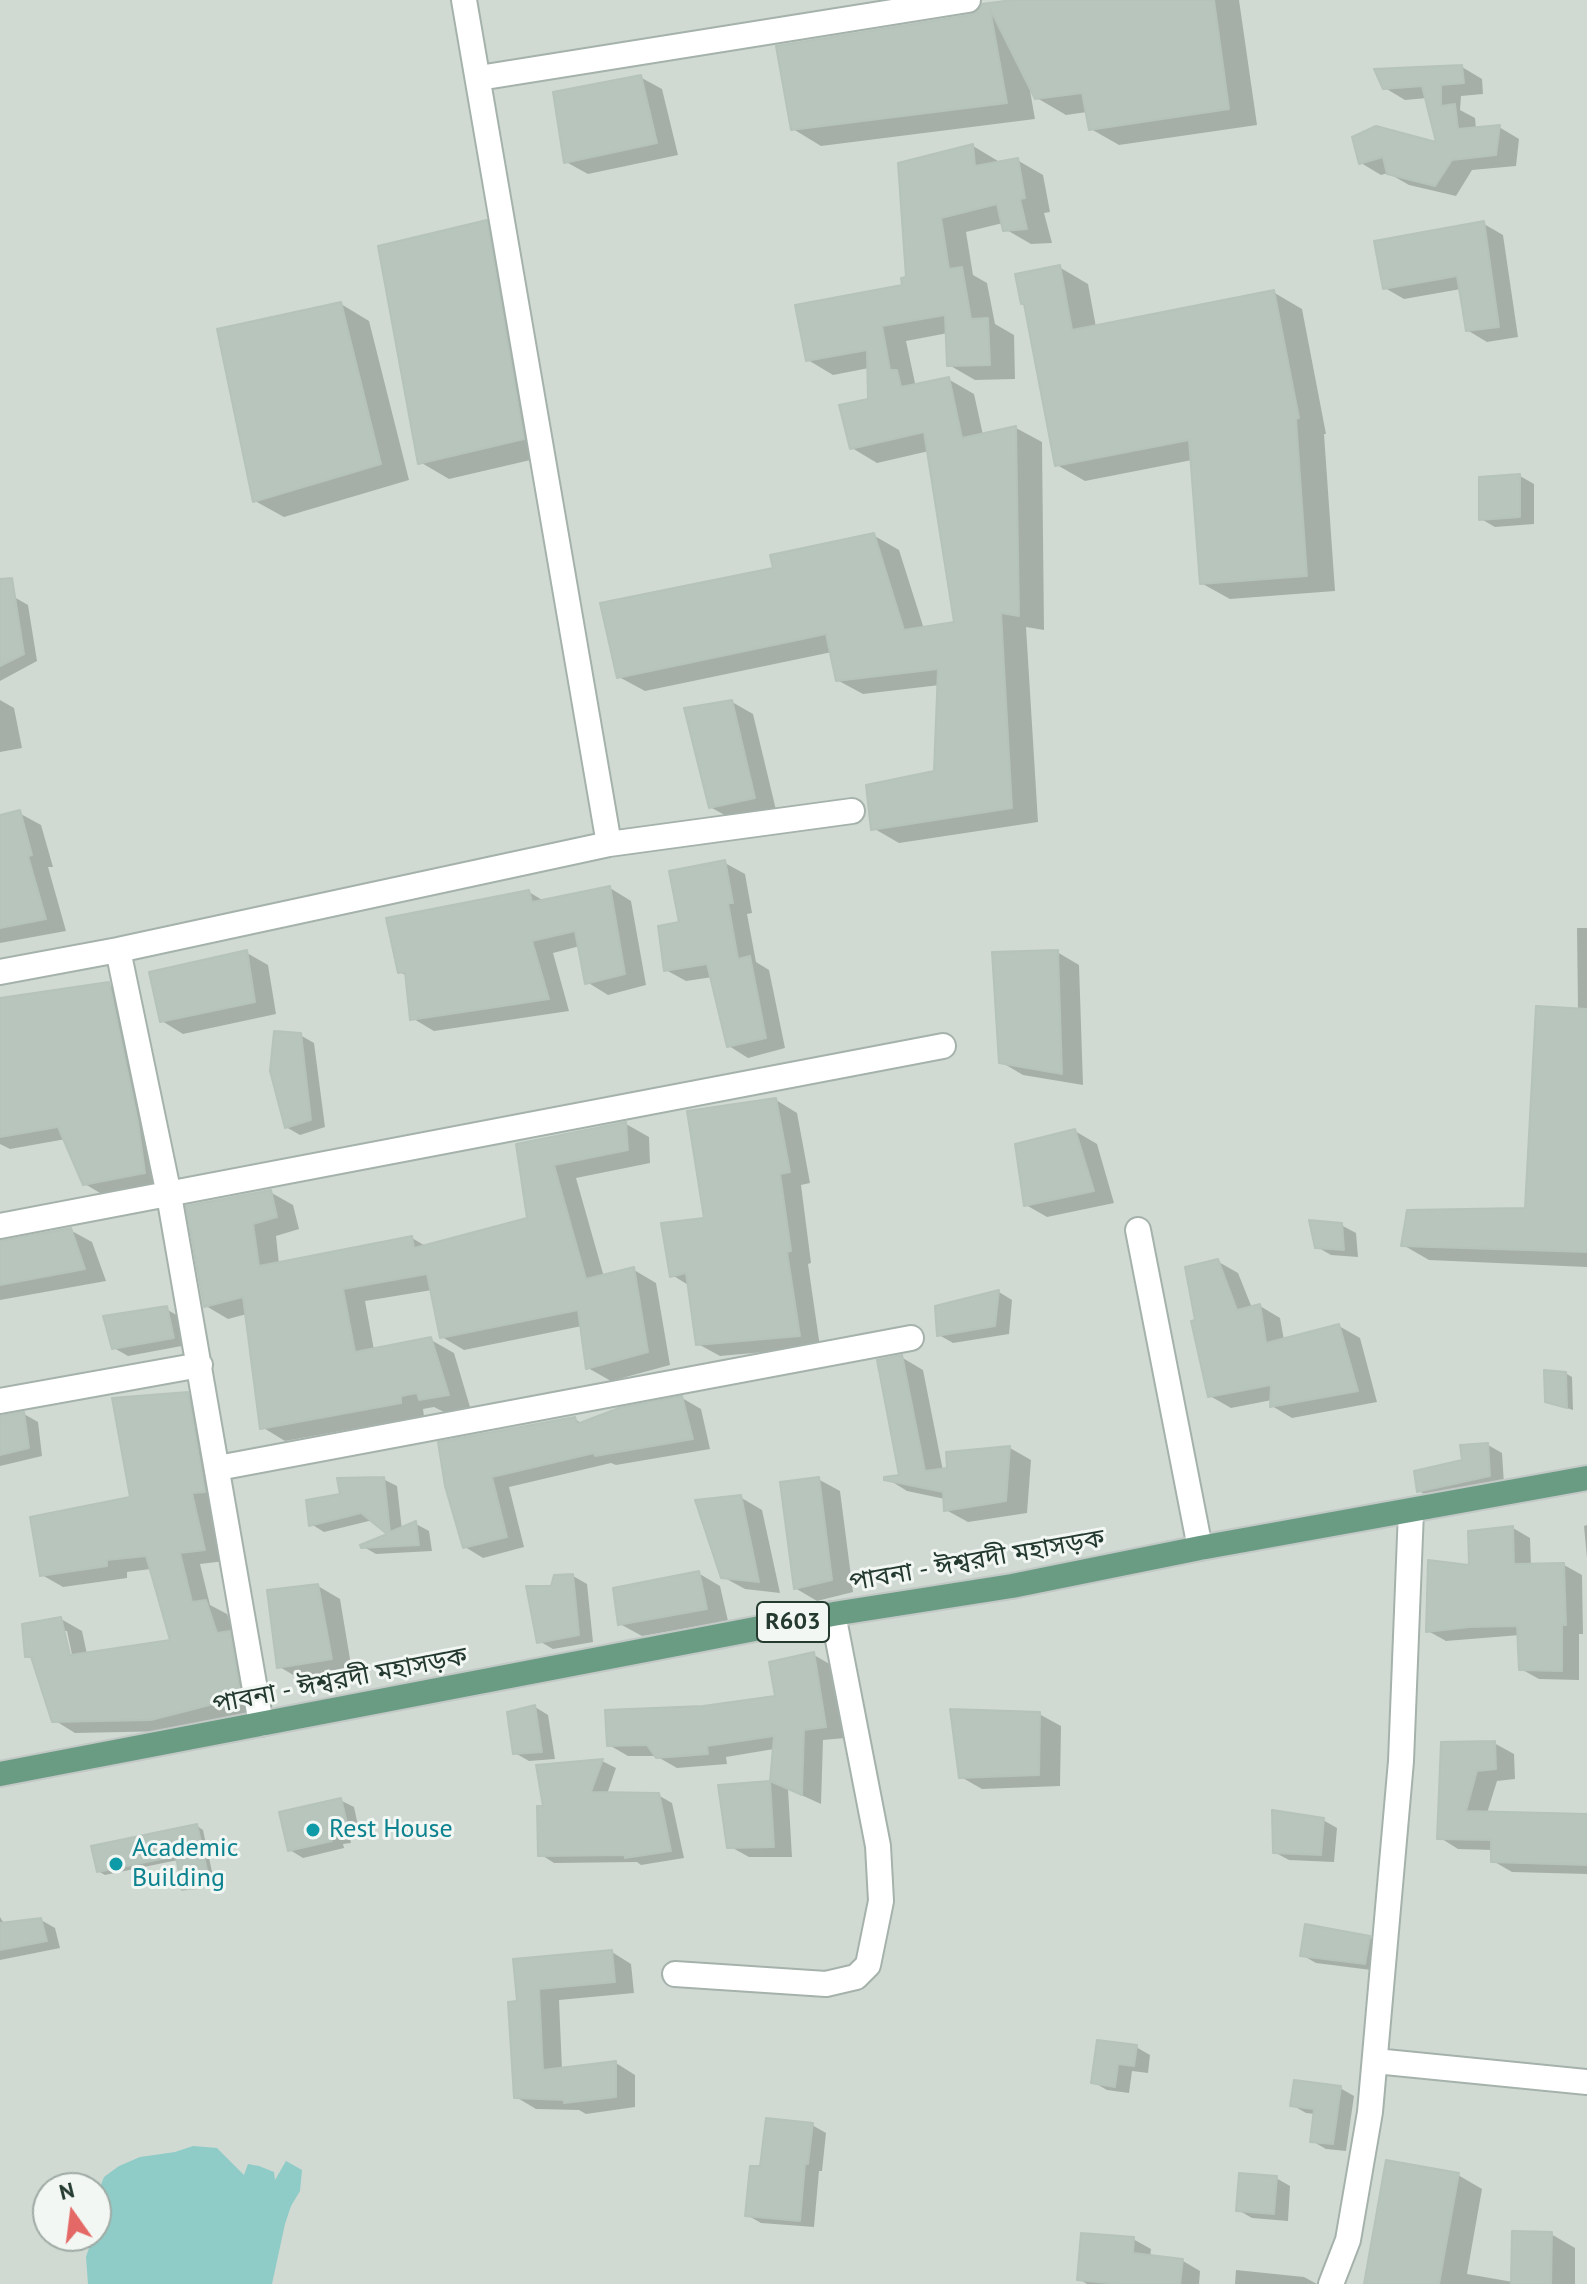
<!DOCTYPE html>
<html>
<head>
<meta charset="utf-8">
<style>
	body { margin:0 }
	#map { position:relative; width:1587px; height:2284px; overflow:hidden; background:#e2ebe5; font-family:"PT Sans",sans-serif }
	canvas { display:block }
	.north { position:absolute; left:32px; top:2172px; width:80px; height:80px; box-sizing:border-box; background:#f2f7f3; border:2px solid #a0aba5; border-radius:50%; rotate:346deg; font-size:22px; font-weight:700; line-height:32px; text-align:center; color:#243a2f }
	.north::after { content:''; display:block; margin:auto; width:28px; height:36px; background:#e46966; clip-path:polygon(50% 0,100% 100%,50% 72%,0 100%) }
</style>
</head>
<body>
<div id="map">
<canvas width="1587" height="2284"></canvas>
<div class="north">N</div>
</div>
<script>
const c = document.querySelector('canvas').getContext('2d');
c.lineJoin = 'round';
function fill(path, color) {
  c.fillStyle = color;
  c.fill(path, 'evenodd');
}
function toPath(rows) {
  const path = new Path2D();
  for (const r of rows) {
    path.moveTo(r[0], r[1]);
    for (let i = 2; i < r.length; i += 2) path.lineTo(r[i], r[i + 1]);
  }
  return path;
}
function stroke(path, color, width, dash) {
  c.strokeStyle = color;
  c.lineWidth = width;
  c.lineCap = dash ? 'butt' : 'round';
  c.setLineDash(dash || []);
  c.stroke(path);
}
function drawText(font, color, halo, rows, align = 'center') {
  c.font = font + ' "PT Sans","Noto Sans Bengali",sans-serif';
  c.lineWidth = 6;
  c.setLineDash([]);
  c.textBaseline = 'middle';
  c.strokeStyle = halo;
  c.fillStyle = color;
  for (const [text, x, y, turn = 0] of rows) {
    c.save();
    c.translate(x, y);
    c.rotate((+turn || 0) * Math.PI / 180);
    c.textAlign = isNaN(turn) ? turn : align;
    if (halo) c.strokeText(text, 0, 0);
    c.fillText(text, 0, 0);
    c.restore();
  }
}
const built = toPath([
	[0,0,1587,0,1587,2284,0,2284],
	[48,2188,96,2188,96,2236,48,2236]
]);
const water = toPath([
	[193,2146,217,2148,244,2175,248,2164,259,2166,274,2172,275,2180,286,2161,302,2170,300,2191,291,2206,285,2224,272,2284,88,2284,86,2257,93,2236,96,2236,96,2197,104,2177,119,2166,140,2157,175,2152]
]);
const shadow = toPath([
	[1026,0,1239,0,1257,125,1119,145,1091,129,1087,112,1066,115,1037,98,1029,85,1035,119,821,146,793,129,979,13,983,6],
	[1462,67,1482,79,1483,94,1461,96,1460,110,1475,118,1476,129,1499,127,1519,139,1516,166,1472,170,1456,196,1409,185,1388,173,1381,175,1361,163,1354,138,1439,145,1427,98,1405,100,1385,88],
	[640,77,662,89,678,155,588,174,566,162],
	[973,146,998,161,998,164,1017,160,1043,175,1050,212,1044,213,1052,243,1031,244,1005,229,1003,223,966,232,973,275,987,283,995,324,1014,335,1015,379,975,380,949,365,948,333,906,341,915,383,919,385,948,379,974,394,983,435,1016,428,1042,442,1044,630,1026,627,1038,822,899,843,873,828,936,772,940,685,863,694,837,680,832,652,645,691,619,677,775,570,873,535,899,550,924,629,957,624,929,451,877,463,852,448,870,401,869,368,833,375,808,360,904,286],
	[486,222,515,239,552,455,449,479,420,462],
	[1484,224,1503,235,1518,337,1487,342,1467,330,1461,289,1404,299,1385,288],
	[1059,267,1088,284,1096,327,1273,292,1302,309,1326,434,1324,434,1335,591,1230,599,1201,583,1192,460,1085,481,1057,465],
	[341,304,369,321,409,480,284,517,255,501],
	[1520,476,1534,484,1534,524,1495,527,1481,519],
	[14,597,28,605,37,661,0,681,0,600],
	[0,700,14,708,22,748,0,752],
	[732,702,753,714,776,810,732,819,710,807],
	[19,813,41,825,53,867,48,867,66,931,0,943,0,817],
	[725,863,745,874,752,913,747,914,756,962,769,970,785,1048,748,1058,729,1046,713,977,686,981,666,970,682,923],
	[610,888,631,901,646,985,608,995,587,982,580,946,553,953,569,1011,434,1031,412,1018,407,976,400,972,529,892,544,901],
	[1577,928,1587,928,1587,1267,1429,1260,1403,1245,1527,1209,1578,1010],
	[1057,952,1079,965,1083,1085,1023,1075,1001,1062],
	[247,953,268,965,276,1014,183,1034,162,1021],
	[109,985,129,996,164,1183,105,1196,85,1184,66,1139,10,1149,0,1144,0,1002],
	[300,1035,314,1043,325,1127,300,1135,286,1127],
	[776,1100,797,1113,810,1183,801,1185,811,1263,808,1264,820,1347,720,1356,698,1344,690,1286,672,1275],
	[626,1124,649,1137,650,1163,576,1178,604,1277,634,1270,656,1283,670,1365,611,1381,588,1368,582,1326,464,1350,442,1337,432,1290,365,1301,374,1350,431,1340,454,1353,470,1407,444,1412,434,1407,423,1409,424,1416,285,1441,262,1427,247,1314,228,1319,206,1306,270,1192,293,1205,299,1229,276,1236,279,1264,412,1238,427,1247,529,1220,518,1146],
	[1075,1131,1097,1144,1114,1203,1047,1217,1026,1205],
	[1341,1225,1356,1233,1358,1257,1331,1255,1317,1247],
	[70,1230,92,1242,106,1281,0,1300,0,1243],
	[1217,1261,1238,1273,1252,1308,1260,1306,1280,1318,1284,1340,1339,1326,1360,1338,1377,1402,1292,1418,1272,1406,1272,1400,1231,1408,1210,1396,1197,1322],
	[999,1292,1012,1300,1009,1334,953,1343,939,1335],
	[166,1309,180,1317,187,1345,128,1356,114,1348],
	[901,1357,923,1370,943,1471,949,1470,948,1454,1010,1448,1031,1460,1027,1513,968,1522,946,1510,945,1499,907,1491,886,1478,901,1476],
	[1565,1373,1572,1377,1573,1410,1554,1404],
	[187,1394,208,1406,225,1561,200,1564,210,1605,227,1614,261,1709,172,1731,75,1733,54,1720,35,1661,27,1656,61,1619,82,1631,87,1654,173,1642,151,1569,127,1572,127,1578,63,1587,42,1575,132,1499],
	[62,1631,67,1631,74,1664,71,1665],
	[682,1398,701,1409,710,1449,616,1465,611,1463,509,1487,524,1547,483,1558,465,1547,447,1486,575,1419,582,1424],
	[24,1414,38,1422,42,1456,0,1466,0,1418],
	[1488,1445,1502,1453,1504,1484,1433,1499,1419,1491],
	[383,1479,397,1486,402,1530,416,1524,429,1531,432,1551,376,1554,362,1546,391,1534,373,1520,324,1532,311,1524,342,1496],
	[818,1479,840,1491,853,1592,817,1601,795,1588],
	[740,1497,762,1510,780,1593,745,1589,723,1577],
	[1587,1525,1587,1558,1584,1526],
	[1513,1528,1530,1538,1531,1566,1564,1565,1582,1575,1583,1634,1579,1634,1579,1680,1539,1679,1521,1669,1520,1635,1446,1641,1428,1631],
	[698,1573,720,1586,728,1621,642,1636,620,1624],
	[573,1576,587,1584,593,1642,553,1649,539,1641,553,1588],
	[318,1586,340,1599,352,1671,300,1679,278,1666],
	[814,1655,833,1666,845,1738,823,1740,821,1804,788,1789,792,1857,749,1857,729,1846,720,1786,771,1782,774,1749,726,1757,727,1764,677,1768,656,1756,628,1756,609,1745,703,1708,778,1698],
	[535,1707,548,1715,555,1759,529,1761,515,1753],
	[1039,1714,1061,1726,1060,1786,982,1789,961,1777],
	[1494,1743,1514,1754,1515,1779,1497,1781,1487,1813,1587,1816,1587,1874,1512,1872,1493,1861,1493,1850,1458,1849,1439,1837,1443,1744],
	[602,1761,616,1768,607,1794,658,1795,672,1803,684,1858,641,1865,637,1862,554,1863,540,1854,546,1808],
	[340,1800,354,1807,360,1835,350,1838,351,1843,343,1844,344,1848,303,1858,290,1850],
	[1323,1820,1337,1828,1334,1862,1289,1860,1274,1852],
	[197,1826,203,1830,214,1881,187,1887,187,1890,184,1888,178,1860,105,1875,98,1871],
	[215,1885,215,1887,188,1890],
	[0,1917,5,1925,41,1920,55,1928,60,1948,0,1960],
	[1307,1926,1370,1938,1384,1946,1379,1971,1316,1963,1302,1955],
	[612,1952,631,1964,634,1993,559,2000,562,2070,616,2063,635,2075,635,2107,586,2114,579,2110,536,2109,516,2097,519,2003,515,1961],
	[1136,2047,1150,2055,1148,2073,1132,2071,1129,2093,1107,2090,1093,2082],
	[1340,2088,1354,2096,1346,2151,1326,2149,1312,2141,1315,2114,1306,2113,1292,2105],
	[812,2125,826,2133,822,2171,819,2171,814,2227,761,2223,747,2215,762,2169],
	[1458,2175,1482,2189,1467,2274,1513,2282,1551,2234,1575,2248,1575,2284,1371,2284],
	[1276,2178,1290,2186,1288,2221,1252,2218,1238,2210],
	[1133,2239,1151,2249,1150,2257,1183,2261,1200,2271,1199,2284,1087,2284,1079,2279],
	[1236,2270,1304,2277,1317,2284,1235,2284]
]);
const building = toPath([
	[1012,0,1214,0,1229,109,1089,130,1082,93,1035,99,990,9,1007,103,791,130,776,46,970,15,978,11,982,4,1012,0],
	[1462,65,1464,83,1441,85,1441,106,1455,104,1458,129,1500,125,1496,155,1452,160,1435,186,1387,174,1383,157,1359,164,1352,137,1376,126,1436,142,1422,86,1383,89,1374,69,1462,65],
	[641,75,657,143,564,163,553,92,641,75],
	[973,144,975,166,1018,158,1025,198,1020,199,1027,229,1003,231,997,204,941,218,949,269,962,267,971,319,988,318,990,365,947,366,945,315,882,326,890,370,897,370,901,387,949,377,962,438,1016,426,1019,616,1001,613,1012,808,871,830,866,785,934,771,938,669,836,681,826,634,617,678,600,603,773,568,770,555,874,533,904,630,954,622,924,432,850,449,839,405,868,399,867,350,806,361,795,305,902,285,901,278,906,277,898,163,973,144],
	[487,220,524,439,418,464,378,246,487,220],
	[1484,221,1499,327,1466,331,1457,276,1383,289,1374,241,1484,221],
	[1060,265,1072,330,1274,290,1299,418,1296,419,1307,576,1200,584,1189,440,1055,466,1024,304,1021,304,1015,274,1060,265],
	[341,302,381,464,253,502,217,329,341,302],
	[1520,474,1520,517,1479,520,1479,477,1520,474],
	[12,578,24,654,0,666,0,579,12,578],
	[732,700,755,798,709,808,684,708,732,700],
	[20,810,32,855,28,856,46,919,0,928,0,815,20,810],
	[725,860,733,903,728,903,738,959,750,956,766,1038,727,1047,707,964,664,971,658,926,679,922,669,871,725,860],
	[610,886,625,974,585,984,575,931,532,941,549,999,410,1020,405,972,398,973,386,918,529,890,532,902,610,886],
	[247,950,255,1002,160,1022,149,972,247,950],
	[1058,950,1062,1074,999,1063,992,952,1058,950],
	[109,982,138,1122,145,1173,83,1185,58,1127,0,1137,0,998,109,982],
	[1536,1006,1587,1009,1587,1252,1401,1246,1407,1210,1525,1208,1536,1006],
	[274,1031,301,1033,311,1120,285,1128,270,1071,274,1031],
	[776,1098,790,1172,780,1174,791,1251,787,1252,800,1336,696,1345,686,1273,670,1277,661,1223,704,1218,687,1111,776,1098],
	[626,1122,628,1150,554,1165,586,1279,634,1267,648,1352,586,1369,578,1310,440,1338,427,1274,343,1289,355,1352,431,1337,449,1395,419,1400,417,1393,401,1396,401,1403,260,1429,243,1297,204,1307,186,1206,271,1190,277,1217,253,1224,259,1266,412,1236,414,1248,527,1218,516,1144,626,1122],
	[1075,1129,1094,1191,1024,1206,1015,1144,1075,1129],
	[1309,1220,1342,1223,1344,1250,1315,1248,1309,1220],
	[71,1228,85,1269,0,1285,0,1241,71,1228],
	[1218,1259,1237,1310,1260,1304,1266,1343,1339,1324,1358,1391,1270,1407,1271,1385,1208,1397,1191,1321,1195,1320,1185,1267,1218,1259],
	[999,1290,995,1326,937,1336,935,1306,999,1290],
	[167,1306,174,1338,112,1349,103,1316,167,1306],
	[902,1355,925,1471,947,1468,946,1452,1010,1446,1006,1501,944,1511,943,1492,884,1480,884,1477,899,1475,877,1360,902,1355],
	[1544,1370,1566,1372,1567,1408,1545,1402,1544,1370],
	[188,1392,205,1492,192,1493,205,1550,180,1553,192,1602,206,1600,217,1633,230,1631,241,1697,151,1720,52,1722,31,1657,25,1657,22,1624,61,1617,70,1655,170,1640,146,1556,107,1560,107,1566,40,1576,30,1517,130,1497,112,1398,188,1392],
	[682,1396,693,1439,595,1456,594,1453,492,1477,507,1537,463,1548,445,1486,438,1442,575,1417,577,1424,619,1408,682,1396],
	[24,1412,29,1448,0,1455,0,1416,24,1412],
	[1488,1443,1490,1476,1417,1492,1414,1471,1462,1460,1460,1445,1488,1443],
	[384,1477,390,1532,416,1521,419,1545,361,1548,360,1545,387,1534,361,1513,309,1526,306,1500,340,1494,337,1478,384,1477],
	[819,1477,832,1580,794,1589,780,1482,819,1477],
	[741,1495,759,1582,721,1578,695,1500,741,1495],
	[1513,1526,1514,1564,1564,1563,1566,1625,1562,1625,1562,1671,1519,1670,1517,1626,1470,1627,1426,1632,1428,1560,1469,1565,1468,1531,1513,1526],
	[699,1571,707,1609,618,1625,613,1588,699,1571],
	[573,1574,579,1635,537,1643,526,1586,551,1586,554,1575,573,1574],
	[318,1584,332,1659,277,1668,267,1590,318,1584],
	[814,1652,826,1727,804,1730,802,1795,770,1781,774,1736,707,1746,708,1754,656,1758,647,1745,607,1746,605,1710,703,1706,775,1696,769,1662,814,1652],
	[535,1705,542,1752,513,1754,507,1712,535,1705],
	[950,1709,1040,1712,1039,1775,959,1778,950,1709],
	[1495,1741,1496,1769,1477,1771,1466,1811,1587,1814,1587,1865,1491,1862,1491,1840,1437,1839,1441,1742,1495,1741],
	[603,1759,591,1792,659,1793,671,1851,625,1858,625,1855,538,1856,537,1806,543,1806,536,1765,603,1759],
	[770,1781,774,1847,727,1848,718,1785,770,1781],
	[341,1798,348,1828,338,1831,339,1836,331,1837,332,1841,288,1851,279,1812,341,1798],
	[1272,1810,1324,1818,1321,1855,1273,1853,1272,1810],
	[197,1824,210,1884,182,1890,176,1856,97,1872,91,1846,197,1824],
	[41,1918,47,1941,0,1950,0,1923,41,1918],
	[1305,1924,1370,1936,1365,1964,1300,1956,1305,1924],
	[612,1950,615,1982,539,1989,543,2070,616,2061,616,2097,564,2103,564,2100,514,2098,508,2002,517,2001,513,1959,612,1950],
	[1097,2040,1137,2045,1134,2066,1118,2064,1115,2087,1091,2083,1097,2040],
	[1294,2080,1341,2086,1333,2144,1310,2142,1314,2109,1290,2106,1294,2080],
	[766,2118,813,2123,808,2164,805,2164,800,2221,745,2216,750,2166,760,2166,766,2118],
	[1386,2160,1459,2173,1439,2284,1364,2284,1386,2160],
	[1239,2173,1277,2176,1274,2214,1236,2211,1239,2173],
	[1512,2231,1552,2232,1551,2284,1511,2284,1512,2231],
	[1081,2233,1134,2237,1133,2253,1183,2259,1180,2284,1119,2284,1077,2280,1081,2233]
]);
const minor = toPath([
	[464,0,609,844],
	[479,78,968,0],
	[118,950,169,1195,261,1724],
	[0,972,118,950,609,844,852,811],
	[0,1226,943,1046],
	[1138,1230,1200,1548],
	[0,1401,200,1365],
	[218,1468,911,1338],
	[675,1974,826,1984,856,1977,868,1965,881,1901,878,1846,833,1614],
	[1375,2061,1587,2082],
	[1331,2284,1348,2240,1370,2112,1401,1761,1411,1511]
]);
const major = toPath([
	[0,1774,833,1614,1012,1586,1200,1548,1587,1478]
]);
const markers = [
	[313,1830,8,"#0f9aa8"],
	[116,1864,8,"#0f9aa8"]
];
const shields = [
	[793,1622,72]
];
const shieldNames = [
	["R603",793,1622]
];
const streetNames = [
	["পাবনা - ঈশ্বরদী মহাসড়ক",977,1561,-10],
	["পাবনা - ঈশ্বরদী মহাসড়ক",340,1681,-11]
];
const cultureNames = [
	["Rest House",329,1830],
	["Academic",132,1849],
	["Building",132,1879]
];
fill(built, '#d0dad3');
fill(water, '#8fcbc7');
fill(shadow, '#0003');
fill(building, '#b7c5bd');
stroke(building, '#b5c3ba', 2);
stroke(minor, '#a5b2ab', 28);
stroke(major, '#c2c8c5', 28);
stroke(minor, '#fff', 24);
stroke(major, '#6a9c84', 24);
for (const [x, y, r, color] of markers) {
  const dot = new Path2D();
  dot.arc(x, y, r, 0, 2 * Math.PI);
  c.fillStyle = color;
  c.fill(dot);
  stroke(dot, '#f2f7f3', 3);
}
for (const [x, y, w] of shields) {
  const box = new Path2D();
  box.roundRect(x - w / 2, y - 20, w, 40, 6);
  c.fillStyle = '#f2f7f3';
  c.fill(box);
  stroke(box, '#243a2f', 2);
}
drawText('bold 24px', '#243a2f', null, shieldNames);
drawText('26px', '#243a2f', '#f2f7f3', streetNames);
drawText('26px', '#0d838f', '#f2f7f3', cultureNames, 'left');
</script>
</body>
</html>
